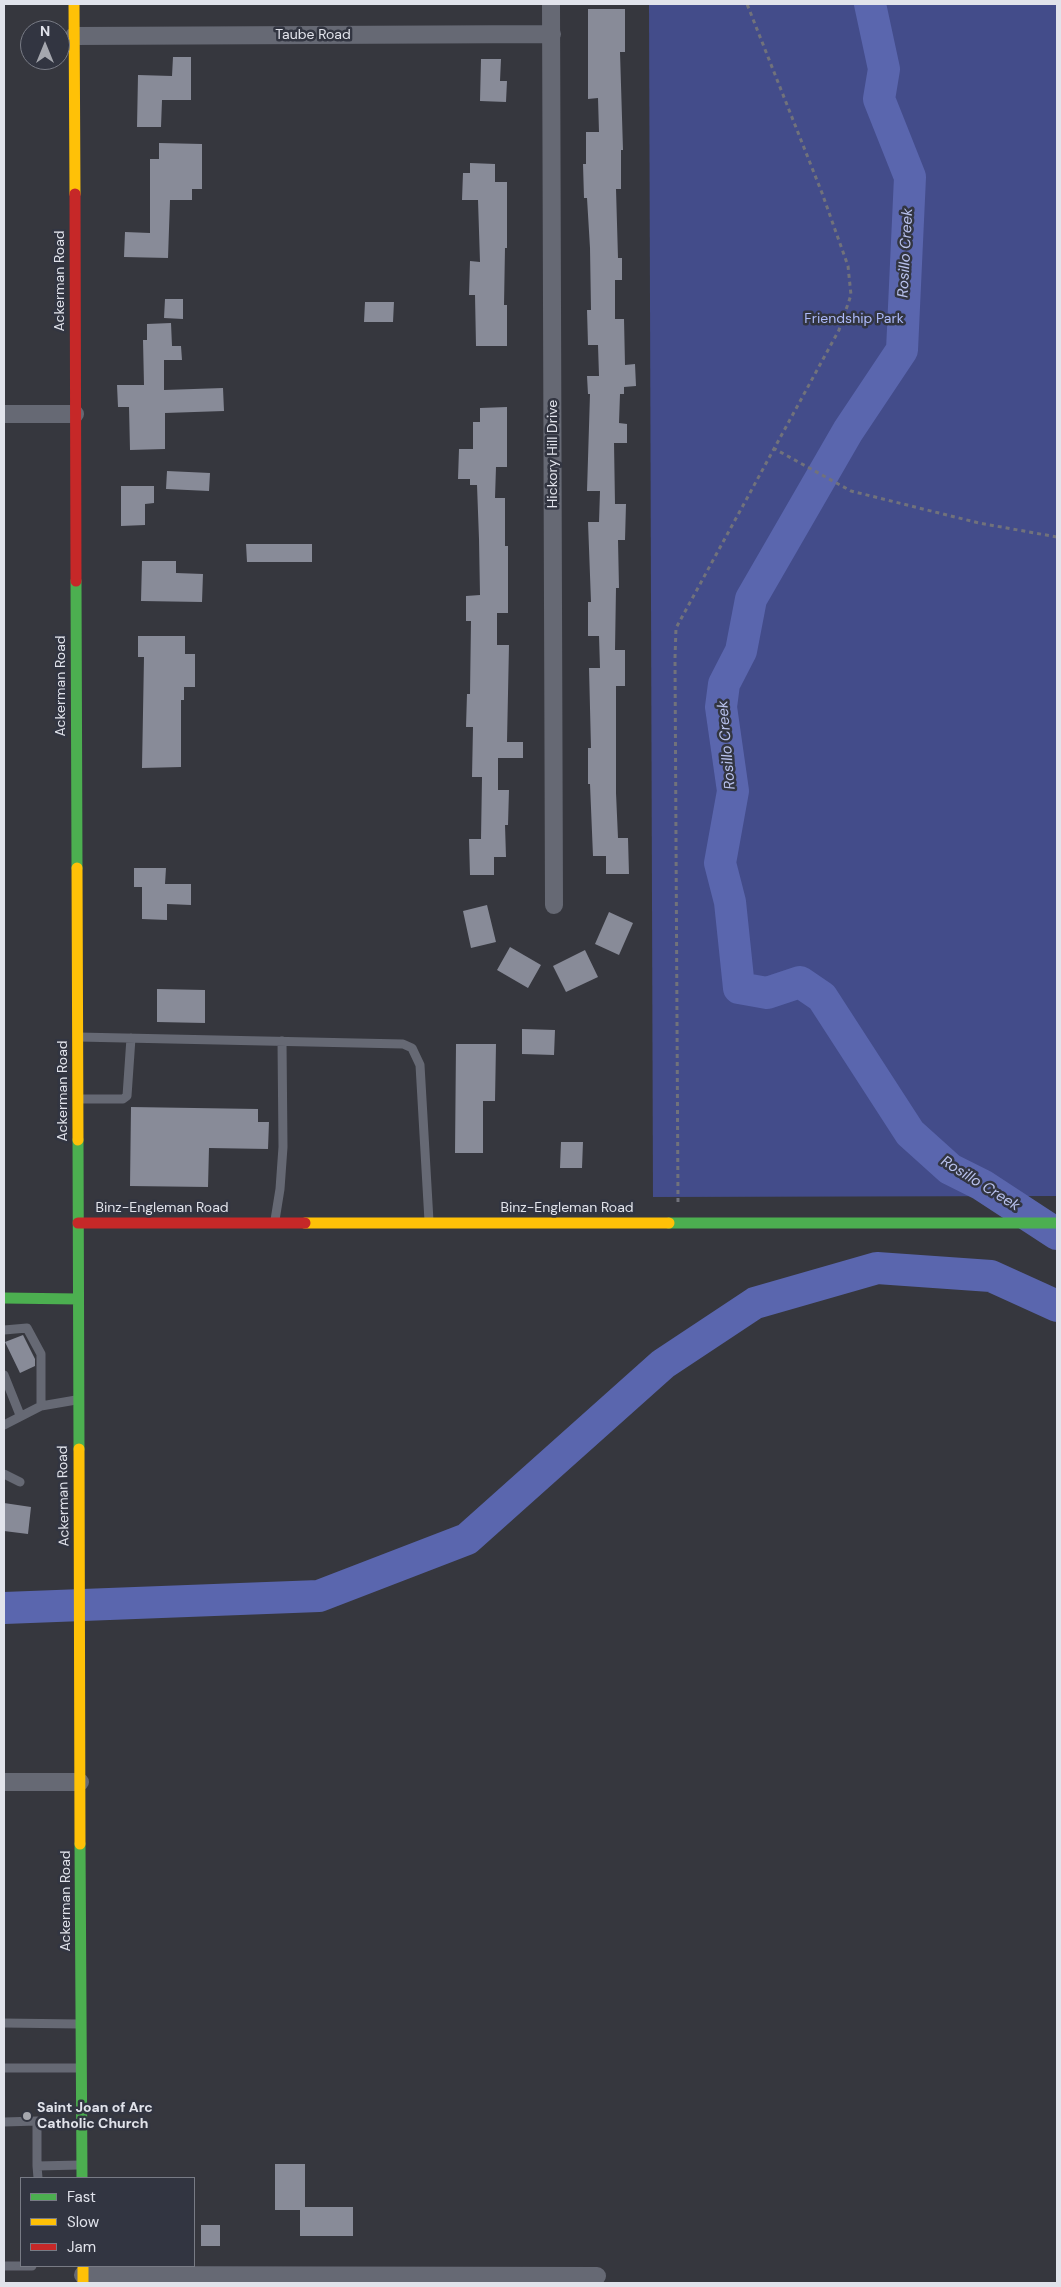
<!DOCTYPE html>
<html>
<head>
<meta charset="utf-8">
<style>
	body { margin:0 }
	#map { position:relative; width:1061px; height:2287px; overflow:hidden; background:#36373e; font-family:"DM Sans",sans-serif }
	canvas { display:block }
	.frame { position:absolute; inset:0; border:5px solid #e1e3eb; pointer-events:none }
	.legend { position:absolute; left:20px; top:2177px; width:175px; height:90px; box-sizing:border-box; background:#323541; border:1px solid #787b85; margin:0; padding:6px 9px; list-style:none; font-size:15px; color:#e1e3eb }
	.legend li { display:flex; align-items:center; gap:10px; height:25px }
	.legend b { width:25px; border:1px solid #787b85 }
	.north { position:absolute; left:20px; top:20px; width:50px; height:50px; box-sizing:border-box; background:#323541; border:1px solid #787b85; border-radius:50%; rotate:0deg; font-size:14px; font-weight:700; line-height:20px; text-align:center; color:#e1e3eb }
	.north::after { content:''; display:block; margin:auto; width:18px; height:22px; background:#a5a7ae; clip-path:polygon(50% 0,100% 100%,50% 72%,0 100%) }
</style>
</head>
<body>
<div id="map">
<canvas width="1061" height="2287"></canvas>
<div class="frame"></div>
<ul class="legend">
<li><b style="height:6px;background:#4caf50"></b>Fast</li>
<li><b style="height:6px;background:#ffc107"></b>Slow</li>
<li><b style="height:6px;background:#c62828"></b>Jam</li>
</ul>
<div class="north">N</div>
</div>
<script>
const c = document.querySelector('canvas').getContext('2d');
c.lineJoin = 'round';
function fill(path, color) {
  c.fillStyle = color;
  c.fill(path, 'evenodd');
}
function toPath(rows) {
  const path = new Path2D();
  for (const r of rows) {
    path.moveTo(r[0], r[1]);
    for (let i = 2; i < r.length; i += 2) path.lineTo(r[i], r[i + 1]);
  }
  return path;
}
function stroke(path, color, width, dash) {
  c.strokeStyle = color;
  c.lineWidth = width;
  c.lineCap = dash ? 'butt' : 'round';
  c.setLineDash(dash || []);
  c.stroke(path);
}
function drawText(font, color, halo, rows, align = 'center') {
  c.font = font + ' "DM Sans",sans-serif';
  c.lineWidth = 5;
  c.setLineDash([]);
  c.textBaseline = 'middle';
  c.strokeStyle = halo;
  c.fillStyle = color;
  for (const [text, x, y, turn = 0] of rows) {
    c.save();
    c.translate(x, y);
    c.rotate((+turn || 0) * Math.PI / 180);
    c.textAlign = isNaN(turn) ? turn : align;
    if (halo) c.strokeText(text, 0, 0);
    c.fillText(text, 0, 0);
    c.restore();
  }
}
const green = toPath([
	[649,4,1057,4,1057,1196,653,1197]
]);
const river = toPath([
	[870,4,884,69,879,99,910,177,902,350,848,431,751,599,741,651,724,684,721,707,733,791,720,863,730,902,739,988,767,993,800,982,822,997,910,1133,950,1169,982,1185,1057,1234],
	[4,1608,319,1596,467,1539,663,1364,755,1303,877,1268,991,1276,1057,1306]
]);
const building = toPath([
	[588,9,625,9,625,52,620,52,623,150,621,150,621,189,616,189,618,258,622,258,622,280,615,280,615,319,624,319,625,365,635,364,636,386,624,387,624,394,620,394,619,423,627,424,627,443,614,443,615,504,626,504,625,540,618,540,619,588,616,588,615,650,625,650,625,686,616,686,616,793,618,838,628,838,629,874,606,874,606,856,593,856,590,784,588,784,588,748,591,748,589,668,600,668,599,636,588,636,588,602,591,602,588,522,599,522,600,491,587,491,590,394,588,394,587,376,599,376,598,345,588,345,587,310,591,310,590,248,587,198,584,198,583,164,586,164,586,132,599,132,598,98,588,99],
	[173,57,191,57,191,100,162,100,161,127,137,127,138,75,172,76],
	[481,59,501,59,500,81,507,81,506,102,480,101],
	[159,143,202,144,202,189,192,189,192,200,170,200,168,258,124,257,125,232,150,233,150,159,159,159],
	[470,163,495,164,495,182,507,182,507,248,505,248,504,305,507,305,507,346,476,346,475,295,469,295,470,261,480,262,478,200,462,200,463,173,470,173],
	[165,299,183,299,183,319,164,318],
	[365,302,394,302,393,322,364,322],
	[171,323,172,346,181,346,182,360,164,360,164,390,223,388,224,411,165,413,165,449,130,450,129,407,118,407,117,385,144,385,143,340,147,340,147,324],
	[507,407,507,467,496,467,495,498,505,498,505,546,508,546,508,613,497,613,497,645,509,645,507,742,523,742,523,758,498,758,498,790,509,790,508,825,505,825,506,857,494,857,494,875,470,875,469,839,481,839,482,777,472,777,473,727,466,727,467,694,470,694,471,621,466,621,466,596,480,595,479,539,477,485,470,485,470,479,458,479,459,449,473,449,473,422,480,422,480,408],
	[167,471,210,473,209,491,166,489],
	[121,486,154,486,154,503,145,504,145,525,121,526],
	[246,544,312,544,312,562,247,562],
	[142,561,176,561,176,573,203,574,202,602,141,601],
	[138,636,185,636,185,654,195,654,195,687,184,687,184,700,181,700,181,767,142,768,144,657,138,657],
	[134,868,166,868,165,884,191,884,191,905,167,904,167,920,142,919,142,887,134,887],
	[487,905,496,942,471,948,463,911],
	[609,912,633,923,619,955,595,944],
	[510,947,541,965,528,988,497,970],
	[585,950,598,977,566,992,553,966],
	[157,989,205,990,205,1023,157,1022],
	[522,1029,555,1030,554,1055,522,1054],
	[456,1044,496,1044,495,1101,483,1101,483,1153,455,1153],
	[131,1107,258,1109,258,1122,269,1122,268,1149,209,1148,208,1187,130,1186],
	[561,1142,583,1142,582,1168,560,1168],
	[23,1335,35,1359,35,1366,20,1373,5,1342],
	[4,1503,31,1507,28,1534,4,1531],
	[275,2164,305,2164,305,2207,353,2207,353,2236,300,2236,300,2210,275,2210],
	[201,2225,220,2225,220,2246,201,2246]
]);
const path = toPath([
	[773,448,851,491,979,523,1057,537],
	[678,1202,675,658,676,628,839,330,851,295,848,266,822,193,747,4]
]);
const lane = toPath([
	[78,1037,403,1044,412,1048,420,1065,429,1221],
	[79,1099,123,1099,127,1096,131,1038],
	[275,1220,280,1189,283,1147,282,1041],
	[4,1330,27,1328,41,1354,41,1406],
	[4,1375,20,1415],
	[4,1425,41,1406,76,1400],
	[4,1474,20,1482],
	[4,2023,79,2024],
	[4,2068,79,2068],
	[4,2122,37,2121,37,2166,80,2165],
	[37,2166,38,2178],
	[4,2266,32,2266]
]);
const street = toPath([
	[551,4,554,905],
	[74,36,552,34],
	[4,414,75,414],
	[4,1782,80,1782],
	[83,2275,597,2276]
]);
const fast = toPath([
	[76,581,77,868],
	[78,1140,79,1449],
	[669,1223,1057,1223],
	[4,1298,78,1299],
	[80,1844,82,2178]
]);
const slow = toPath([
	[74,4,75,194],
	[77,868,78,1140],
	[305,1223,669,1223],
	[79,1449,80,1844],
	[83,2266,83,2283]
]);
const jam = toPath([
	[75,194,76,581],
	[78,1223,305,1223]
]);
const markers = [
	[27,2116,5,"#a5a7ae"]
];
const streetNames = [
	["Taube Road",313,35],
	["Ackerman Road",60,281,-90],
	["Hickory Hill Drive",553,454,-90],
	["Ackerman Road",61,686,-90],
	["Ackerman Road",63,1091,-90],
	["Binz-Engleman Road",162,1208],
	["Binz-Engleman Road",567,1208],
	["Ackerman Road",64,1496,-91],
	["Ackerman Road",66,1901,-90]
];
const parkNames = [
	["Friendship Park",854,319]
];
const poiNames = [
	["Saint Joan of Arc",37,2108],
	["Catholic Church",37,2124]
];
const waterNames = [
	["Rosillo Creek",906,253,-87],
	["Rosillo Creek",727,745,-95],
	["Rosillo Creek",980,1184,32]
];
fill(green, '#434c8a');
stroke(river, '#5a66ae', 32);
fill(building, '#888b98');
stroke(path, '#71727b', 3, [4, 4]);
stroke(lane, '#666974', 9);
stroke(street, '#666974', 18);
stroke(fast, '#4caf50', 11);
stroke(slow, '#ffc107', 11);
stroke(jam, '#c62828', 11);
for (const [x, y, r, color] of markers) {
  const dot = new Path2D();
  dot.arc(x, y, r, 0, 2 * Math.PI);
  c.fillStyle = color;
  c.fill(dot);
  stroke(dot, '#323541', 2);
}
drawText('14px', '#e1e3eb', '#323541', streetNames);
drawText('14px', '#adbafa', '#323541', parkNames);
drawText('bold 14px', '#e1e3eb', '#323541', poiNames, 'left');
drawText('italic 15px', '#b8c1ec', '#323541', waterNames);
</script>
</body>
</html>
